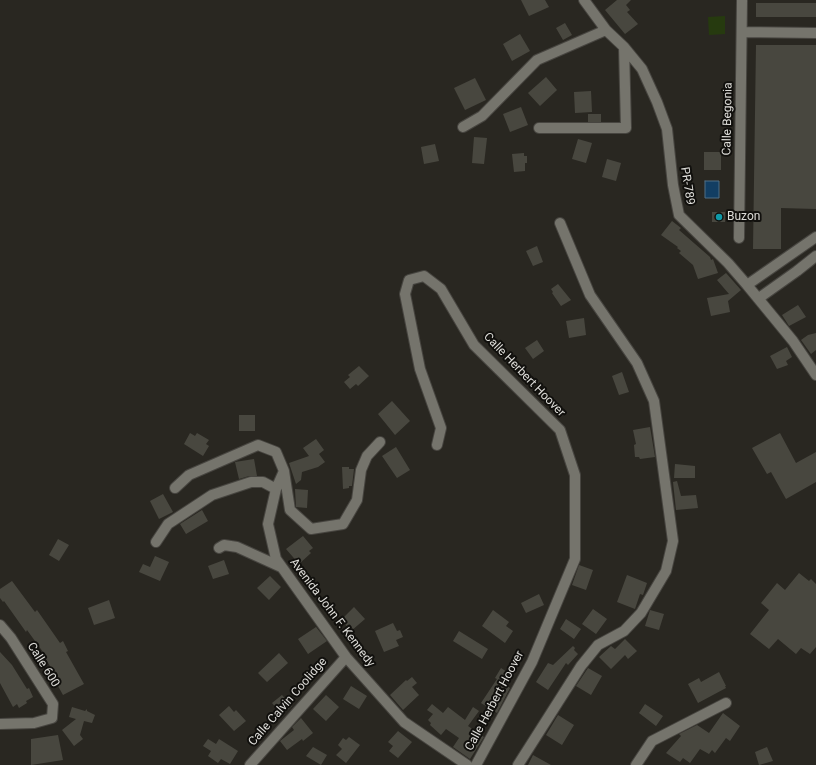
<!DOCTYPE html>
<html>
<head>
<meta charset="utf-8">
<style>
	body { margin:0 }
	canvas { display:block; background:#292721 }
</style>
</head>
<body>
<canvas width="816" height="765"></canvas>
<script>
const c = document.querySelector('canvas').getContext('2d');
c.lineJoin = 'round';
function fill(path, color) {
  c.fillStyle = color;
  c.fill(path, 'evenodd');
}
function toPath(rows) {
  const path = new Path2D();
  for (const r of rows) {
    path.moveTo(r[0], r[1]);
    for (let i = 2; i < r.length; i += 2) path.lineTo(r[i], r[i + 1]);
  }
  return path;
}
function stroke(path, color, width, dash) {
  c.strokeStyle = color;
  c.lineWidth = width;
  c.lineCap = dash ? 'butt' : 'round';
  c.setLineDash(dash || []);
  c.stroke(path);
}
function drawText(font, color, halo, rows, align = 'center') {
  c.font = font + ' Roboto,sans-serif';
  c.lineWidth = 4;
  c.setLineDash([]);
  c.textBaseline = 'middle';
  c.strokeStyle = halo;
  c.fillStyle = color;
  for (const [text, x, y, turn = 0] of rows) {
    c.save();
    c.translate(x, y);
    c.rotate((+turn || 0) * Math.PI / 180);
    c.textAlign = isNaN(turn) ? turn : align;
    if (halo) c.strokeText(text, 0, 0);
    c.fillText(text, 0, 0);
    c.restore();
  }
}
const green = toPath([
	[725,16,725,34,709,35,708,17]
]);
const water = toPath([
	[705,181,719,181,719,198,705,198,705,181]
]);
const building = toPath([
	[521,0,545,0,549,7,529,16],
	[617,0,631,0,626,5,630,10,627,12,638,24,625,34,605,10],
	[756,3,816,3,816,17,756,17],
	[565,23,572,35,563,40,556,28],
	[520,34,530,51,512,61,503,44],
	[756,45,816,45,816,209,781,208,781,249,753,249],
	[546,77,557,90,540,106,528,93],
	[475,78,486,100,465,110,454,88],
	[591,91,592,112,575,113,574,92],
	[521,107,528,125,510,132,503,114],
	[588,114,601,114,601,122,588,122],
	[474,137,487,138,484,164,472,163],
	[578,139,592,143,586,163,572,159],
	[435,144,439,161,424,164,421,147],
	[704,152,721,152,721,170,704,170],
	[524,153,524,156,527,156,527,163,525,163,525,171,514,172,512,154],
	[607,159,621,163,616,181,602,177],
	[712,212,725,212,725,222,712,222],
	[672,221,681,228,679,230,710,257,711,260,713,259,718,273,698,279,693,265,679,253,681,251,677,248,678,247,661,235],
	[537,246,543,262,533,266,526,251],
	[726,273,741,290,728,301,730,312,711,316,707,298,729,294,717,280],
	[558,284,571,300,561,306,552,293,553,292,551,289],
	[798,305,806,317,789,326,782,315],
	[584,318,586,335,569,338,566,321],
	[816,333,816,350,811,354,801,340,808,335],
	[537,340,544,351,533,359,525,348],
	[787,347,792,357,786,361,788,365,777,369,770,356],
	[359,366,369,376,358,386,356,384,350,389,344,382,350,377,348,375],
	[622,372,629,392,619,395,612,376],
	[392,401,410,421,395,435,378,414],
	[239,415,255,415,255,431,239,431],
	[650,427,655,457,640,459,639,457,635,457,634,445,636,444,633,430],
	[190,433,195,436,197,433,209,440,206,444,209,446,203,456,184,444],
	[780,433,796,463,816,452,816,482,786,499,771,472,767,474,752,448],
	[316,439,324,450,319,454,325,462,318,467,302,472,301,480,296,484,289,463,309,456,303,448],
	[396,447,410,470,397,478,382,456],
	[254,459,257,476,249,476,239,479,235,462],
	[675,464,695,466,695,478,674,478],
	[342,467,349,467,349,469,354,469,352,486,349,486,349,488,343,489],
	[677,481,681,496,696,495,698,508,676,510,673,482],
	[295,489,308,490,307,508,296,507],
	[163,494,173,512,159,519,150,501],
	[202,510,208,521,186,534,180,524],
	[303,536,313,548,309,551,311,553,299,564,286,549],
	[58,539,69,545,59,561,49,555],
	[155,556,169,562,160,581,139,572,143,564,150,567],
	[224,560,229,574,213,579,208,566],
	[579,565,593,570,586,590,572,585],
	[799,573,809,581,811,579,816,584,816,647,810,654,801,648,796,654,778,639,769,649,750,634,769,610,761,603,777,583,785,590],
	[627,575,647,583,643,595,640,594,635,609,617,602],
	[270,576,281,587,269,600,257,588],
	[12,581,35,612,37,610,60,643,63,641,68,651,66,652,84,684,63,695,58,686,61,684,42,653,43,652,27,630,26,632,4,601,3,602,0,598,0,589],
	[539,594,544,605,526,613,521,603],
	[109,600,115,618,94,625,88,608],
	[354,607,365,619,351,631,341,620],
	[593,609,607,619,596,634,582,624],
	[493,610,509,622,506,626,513,631,505,643,482,626],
	[650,610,664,614,659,630,645,626],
	[566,619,581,629,574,639,560,629],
	[393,623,397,631,400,630,403,637,396,640,399,646,384,652,375,631],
	[316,627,327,641,308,654,298,639],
	[459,631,488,649,482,659,453,641],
	[625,639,637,651,628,659,625,655,611,669,599,657,611,646,615,649],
	[573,646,575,648,574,650,578,654,568,665,566,663,548,690,536,682,548,663,553,665],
	[0,652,12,665,27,689,29,688,33,697,26,701,27,703,19,708,17,704,13,707,0,683],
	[279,653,288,663,267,682,258,673],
	[501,668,513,676,507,686,510,688,497,713,481,703,497,679,495,678],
	[588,668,602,676,591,695,576,686],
	[719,672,726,686,725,686,726,688,698,703,688,684,699,678,701,682],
	[412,677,417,683,412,687,419,695,403,710,390,695,406,680,407,681],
	[351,686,367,696,359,709,343,699],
	[282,695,292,706,282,715,272,703],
	[326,695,339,707,326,721,313,709],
	[432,704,443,713,448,707,465,720,473,707,479,711,468,726,484,737,470,759,453,747,459,738,446,729,441,735,430,725,431,723,428,720,433,714,427,710],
	[645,704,663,716,656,726,639,713],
	[229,706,234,712,236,710,246,721,234,731,219,715],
	[72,707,85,711,87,709,87,711,95,715,92,723,84,721,80,735,83,739,74,746,62,730,76,719,69,717],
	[723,713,740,726,730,741,726,738,715,753,712,750,709,754,700,749,690,763,683,758,680,762,666,753,681,736,679,734,697,725,709,733],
	[558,715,574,725,562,745,546,735],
	[301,718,313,733,303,741,302,739,287,750,280,741,294,730,292,727],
	[398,731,412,742,398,758,389,751,393,746,388,742],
	[58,735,63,760,31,765,31,739],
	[349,737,360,745,346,763,336,755,342,749,338,745,343,738,346,740],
	[208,739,216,744,219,739,238,751,230,764,221,759,218,763,208,756,211,751,203,746],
	[313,747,327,755,321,765,306,756],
	[767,747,773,761,759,765,755,752],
	[533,755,551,765,528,765]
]);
const minor = toPath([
	[584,0,606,30,624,47,642,69,657,102,667,129,673,185,679,215,728,263,747,285,793,341,816,375],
	[742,32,816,33],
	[463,127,482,116,537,60,606,30],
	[539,128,626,128,624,47],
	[739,238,742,0],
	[747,285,816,237],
	[759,298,797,271,816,256],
	[437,445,441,428,420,369,405,294,409,280,424,276,441,289,474,345,560,430,575,475,575,559,532,662,476,765],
	[284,471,290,510,311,529,343,524,357,500,361,470,367,456,380,442],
	[175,488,189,475,258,445,276,452,284,471,276,489,268,524,276,559,346,657,404,722,467,765],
	[156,542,168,524,212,495,251,482,263,482,276,489],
	[219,548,224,545,237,547,281,567],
	[0,625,11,638,53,704,52,718,34,723,0,724],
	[250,765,346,657],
	[518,765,581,666,598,645,624,631,641,613,666,571,673,541,654,401,637,363,590,295,560,223],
	[636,765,652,741,726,703]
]);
const markers = [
	[719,217,4,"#0f9aa8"]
];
const streetNames = [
	["Calle Begonia",728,119,-89],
	["PR-789",687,186,81],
	["Calle Herbert Hoover",524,375,46],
	["Avenida John F. Kennedy",332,613,53],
	["Calle 600",43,665,58],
	["Calle Herbert Hoover",495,701,-62],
	["Calle Calvin Coolidge",288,702,-49]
];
const poiNames = [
	["Buzon",727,217]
];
fill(green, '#263a0f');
fill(water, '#123e63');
stroke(water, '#4f6e86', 1);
fill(building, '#48473f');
stroke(minor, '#474540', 12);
stroke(minor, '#75746c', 10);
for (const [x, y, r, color] of markers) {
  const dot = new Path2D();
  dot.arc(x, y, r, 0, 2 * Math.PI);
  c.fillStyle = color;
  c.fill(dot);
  stroke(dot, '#11100d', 1.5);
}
drawText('12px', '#deddd9', '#11100d', streetNames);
drawText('12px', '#deddd9', '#11100d', poiNames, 'left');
</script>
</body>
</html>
